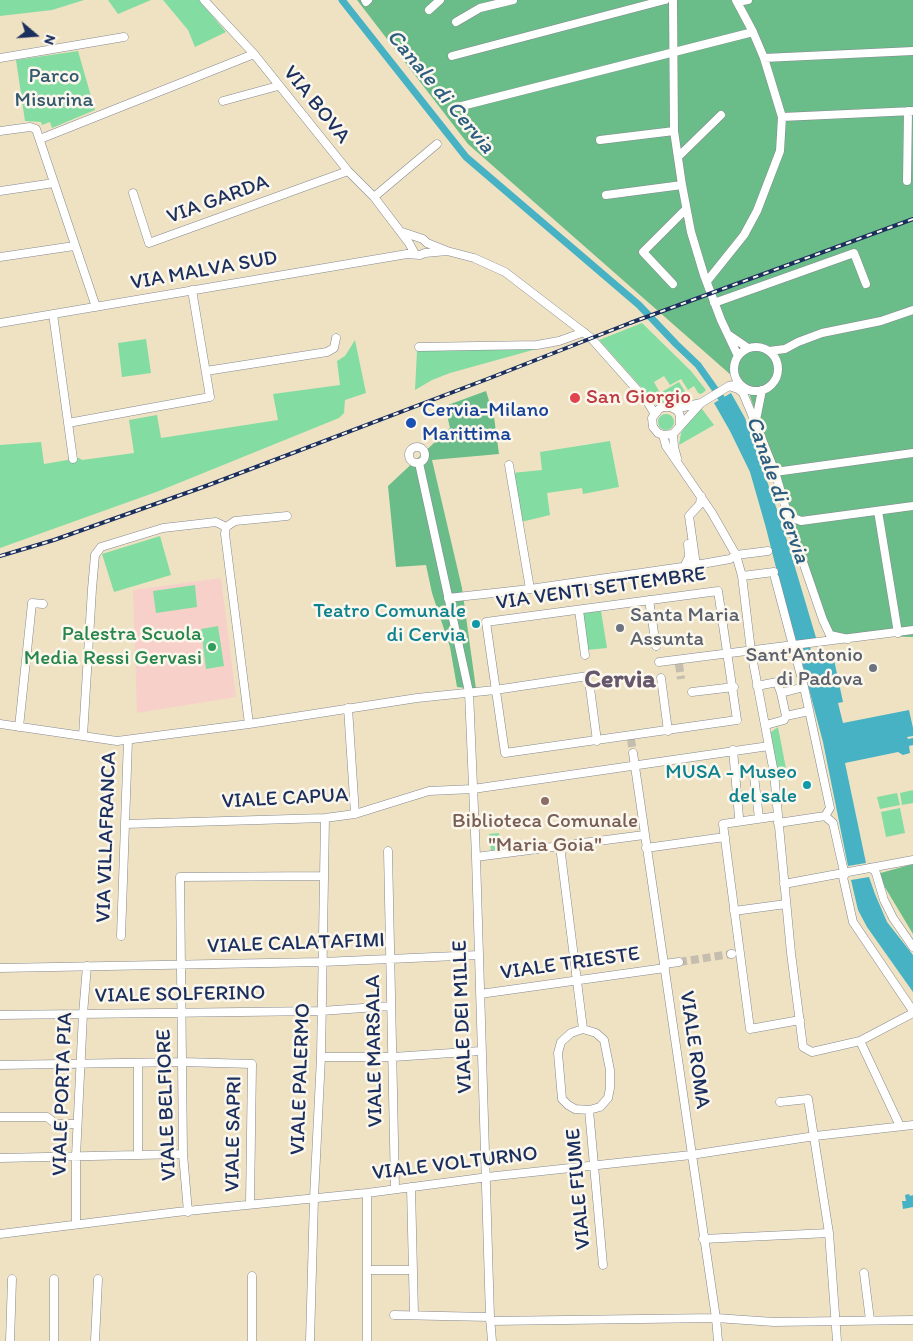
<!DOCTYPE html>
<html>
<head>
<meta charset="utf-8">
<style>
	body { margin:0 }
	#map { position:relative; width:913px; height:1341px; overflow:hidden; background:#efe2c3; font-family:Itim,sans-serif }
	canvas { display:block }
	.north { position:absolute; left:10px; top:10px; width:50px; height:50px; -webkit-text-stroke:4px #fbf7ec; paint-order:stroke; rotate:108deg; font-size:14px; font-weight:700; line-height:20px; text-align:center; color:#1b2f5e }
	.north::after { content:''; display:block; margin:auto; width:18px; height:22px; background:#1b2f5e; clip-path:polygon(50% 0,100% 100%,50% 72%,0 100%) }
</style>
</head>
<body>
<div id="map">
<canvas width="913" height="1341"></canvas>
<div class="north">N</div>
</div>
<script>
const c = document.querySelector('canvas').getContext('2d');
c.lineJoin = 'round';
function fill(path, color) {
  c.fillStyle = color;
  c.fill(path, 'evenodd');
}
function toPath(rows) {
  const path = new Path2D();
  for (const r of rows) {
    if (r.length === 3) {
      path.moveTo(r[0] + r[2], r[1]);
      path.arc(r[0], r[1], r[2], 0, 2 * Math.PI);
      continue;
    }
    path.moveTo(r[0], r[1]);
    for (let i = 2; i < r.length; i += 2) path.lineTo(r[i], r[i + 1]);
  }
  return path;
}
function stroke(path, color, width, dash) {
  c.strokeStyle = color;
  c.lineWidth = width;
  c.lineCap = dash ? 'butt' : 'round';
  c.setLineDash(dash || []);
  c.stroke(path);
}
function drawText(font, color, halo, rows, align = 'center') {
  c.font = font + ' Itim,sans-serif';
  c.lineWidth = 5;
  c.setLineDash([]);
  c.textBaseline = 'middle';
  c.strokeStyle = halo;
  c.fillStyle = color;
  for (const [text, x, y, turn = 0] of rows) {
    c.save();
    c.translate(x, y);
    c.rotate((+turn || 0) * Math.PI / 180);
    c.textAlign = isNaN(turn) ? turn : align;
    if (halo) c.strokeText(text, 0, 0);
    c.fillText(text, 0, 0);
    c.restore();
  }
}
const built = toPath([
	[221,578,236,697,137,713,133,590]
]);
const green = toPath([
	[0,0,84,0,52,10,0,16],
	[108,0,151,0,118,14],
	[163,0,199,0,226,32,195,47,188,30],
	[78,51,95,110,52,128,50,122,42,125,41,122,25,121,16,60],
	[642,323,691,371,706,390,704,392,701,394,698,393,694,386,688,390,681,379,670,385,664,376,654,382,660,393,679,382,690,399,678,404,658,402,650,397,599,340],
	[146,339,151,373,122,377,118,343],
	[355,340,366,393,345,400,344,413,339,418,159,491,0,548,0,445,41,442,44,464,79,458,82,460,134,453,129,420,157,415,161,438,278,420,273,394,340,385,337,361,345,356],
	[540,348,450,373,432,380,415,390,417,351],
	[701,409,702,409,714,425,679,445,681,433,685,427],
	[666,422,8],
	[610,441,619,487,583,494,582,488,547,493,550,515,521,522,512,473,542,470,540,452],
	[160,536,171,575,114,592,102,554],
	[195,585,197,607,156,613,153,591],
	[601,611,607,648,587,650,582,613],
	[218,626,224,666,206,669,201,629],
	[778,727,788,779,779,781,771,735,771,732],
	[913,790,913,803,902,805,900,793],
	[897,793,900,805,880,809,877,797],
	[900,808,905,833,886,837,881,812],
	[499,833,500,845,528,842,529,846,491,851,489,834]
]);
const forest = toPath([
	[357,0,913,0,913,637,830,635,748,390,468,144],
	[486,391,494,417,499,454,432,460,462,588,476,689,457,687,450,647,432,593,426,565,396,567,388,486,450,428,445,406],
	[913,864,913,934,877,874]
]);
const water = toPath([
	[731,393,745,418,783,527,817,641,795,643,766,528,750,472,730,431,714,403],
	[819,652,820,656,833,655,843,702,838,703,843,723,909,710,913,728,913,736,907,737,908,739,913,738,913,745,909,746,910,753,903,755,898,752,845,763,866,863,848,866,823,742,800,655],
	[869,877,875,894,887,922,913,955,913,992,867,927,858,910,851,880],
	[909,1194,910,1196,913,1195,913,1207,903,1209,902,1201,906,1201,905,1195]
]);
const canal = toPath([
	[342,0,466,157,639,305,676,344,698,365,727,406],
	[804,638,810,661]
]);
const minorTunnel = toPath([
	[679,664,681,679],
	[631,739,633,753],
	[679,962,731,954]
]);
const minor = toPath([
	[204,0,254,54,348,171,374,197,409,243,415,254],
	[365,0,366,2,368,0],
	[673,0,674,131,682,185,691,232,704,275,721,320,738,356],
	[737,2,748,0],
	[429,10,440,0],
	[456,22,480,8,513,0],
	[452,56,665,0],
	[0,58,124,37],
	[764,58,913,51],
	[223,101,278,86],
	[458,107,753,32],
	[782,117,913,111],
	[0,131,30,127,36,129,96,307],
	[40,139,254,54],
	[600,140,674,131],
	[678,157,721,115],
	[907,181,908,111],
	[0,191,54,183],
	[133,193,149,243,348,171],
	[606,195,682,185],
	[374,197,437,144],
	[402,232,423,239,427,243,447,251,474,258,505,272,591,338,647,401,654,413],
	[0,257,74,246],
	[708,280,744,235,757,211,780,151,782,117,764,58,753,32,736,0],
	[673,284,643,252,686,209],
	[714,303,854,253,866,284],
	[53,314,73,459],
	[0,323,407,254,420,255,425,253,447,251],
	[729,335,748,348],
	[756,369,22],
	[419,347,537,345,559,341,584,332],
	[769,351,785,349,798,342,822,333,881,321,913,310],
	[206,371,327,352,334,348,336,338],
	[729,386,738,389,743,393,755,422,775,472,794,536,823,620,830,635,848,639],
	[675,409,701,403],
	[756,420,762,390],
	[68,423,210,397,192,290],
	[680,426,680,416,678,411,671,407,663,407,659,409,652,418,653,427,658,433,663,435,673,434,701,403,729,386,734,385],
	[673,434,674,447,677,458],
	[663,435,666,446,712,513,736,555,742,576,751,651,774,773,791,953,803,1047,812,1052,860,1041,913,1013],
	[417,455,8],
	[419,463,469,692,476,857,490,1317,492,1341],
	[509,465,530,589],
	[775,472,913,453],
	[878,511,898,633],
	[789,516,801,521,913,506],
	[226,527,225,534,249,724],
	[736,555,768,551],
	[696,565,689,516,700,504,701,496],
	[684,567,689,557,688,544],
	[742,576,774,572],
	[775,578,804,687,830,808,825,816],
	[718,591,737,720,505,753,486,622,718,591],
	[448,598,530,589,696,565,730,559,736,555],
	[649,600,656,646],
	[579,610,585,655],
	[659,662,913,630],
	[661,678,668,731],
	[757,686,777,682,781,693,786,716,784,720,766,725],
	[590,688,597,741],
	[692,692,734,687],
	[781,693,804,687],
	[348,708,355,814],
	[786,716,809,711],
	[0,724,117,741,249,724,417,698,495,690,588,676],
	[19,727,32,603,43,604],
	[83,736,92,589,95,555,101,547,163,528,216,522,226,527,235,521,287,516],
	[733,750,739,817],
	[633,753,716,1318,718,1341],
	[754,776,759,818],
	[778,816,723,824,750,1029,800,1020],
	[825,816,833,823,844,872],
	[778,823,825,816],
	[125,824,325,818,355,814,429,791,473,789,769,746],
	[560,846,583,1029],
	[646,848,725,837],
	[388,851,395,1189],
	[476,857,644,835],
	[869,868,875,870,884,900,893,918,913,947],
	[847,872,843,877,853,922,913,1011],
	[784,884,913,860],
	[734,911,786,904],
	[121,936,128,740],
	[731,954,732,954],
	[664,964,679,962],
	[0,968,322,962,479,955],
	[480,994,665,968],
	[0,1015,321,1011,391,1006],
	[583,1029,596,1033,604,1040,610,1070,610,1088,608,1098,600,1107,589,1110,575,1109,568,1105,562,1099,558,1053,561,1042,571,1033,583,1029],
	[860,1041,900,1126],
	[321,1057,393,1057,481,1051],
	[138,1063,138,1155],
	[0,1065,182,1062,252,1064,250,1204],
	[780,1102,808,1099,829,1233,837,1341],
	[589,1110,603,1265],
	[0,1117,47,1117,56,1124,77,1124],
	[0,1158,183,1154],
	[411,1187,414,1315],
	[367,1193,367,1341],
	[188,1212,183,1154,180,877,324,876],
	[76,1224,76,1156,83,1014,87,966],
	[0,1234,177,1212,367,1193,496,1176,691,1155,815,1136,913,1125],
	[703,1239,829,1233],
	[368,1270,413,1270],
	[864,1273,870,1320],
	[54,1279,54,1341],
	[394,1315,490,1317],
	[490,1321,716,1318,774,1322,913,1320],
	[10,1341,12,1279],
	[95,1341,98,1279],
	[252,1341,252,1276],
	[310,1341,314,1198,321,1057,325,818]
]);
const rail = toPath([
	[0,556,54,540,206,486,490,378,630,323,913,219]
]);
const markers = [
	[575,398,6,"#e0444e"],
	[411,423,6,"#1a4fb4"],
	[476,624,5,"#0f9aa8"],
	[620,628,5,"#6b7280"],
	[212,647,5,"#2e9e5b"],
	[873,668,5,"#6b7280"],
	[807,785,5,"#0f9aa8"],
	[545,801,5,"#8d6e63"]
];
const parkNames = [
	["Parco",54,77],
	["Misurina",54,101]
];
const streetNames = [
	["VIA BOVA",316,105,51],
	["VIA GARDA",218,200,-20],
	["VIA MALVA SUD",204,271,-10],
	["VIA VENTI SETTEMBRE",601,589,-8],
	["VIALE CAPUA",285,799,-3],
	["VIA VILLAFRANCA",107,837,-88],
	["VIALE CALATAFIMI",296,944,-2],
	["VIALE TRIESTE",570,964,-8],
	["VIALE SOLFERINO",180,995,-1],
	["VIALE DEI MILLE",463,1017,-92],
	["VIALE ROMA",694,1050,82],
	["VIALE MARSALA",375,1051,-91],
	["VIALE PALERMO",301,1079,-88],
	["VIALE PORTA PIA",63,1094,-88],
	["VIALE BELFIORE",167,1105,-92],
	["VIALE SAPRI",234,1134,-89],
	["VIALE VOLTURNO",455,1164,-7],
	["VIALE FIUME",579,1189,-95]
];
const healthNames = [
	["San Giorgio",586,398]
];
const transitNames = [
	["Cervia-Milano",422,411],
	["Marittima",422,435]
];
const cultureNames = [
	["Teatro Comunale",466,612],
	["di Cervia",466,636],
	["MUSA - Museo",797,773],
	["del sale",797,797]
];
const worshipNames = [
	["Santa Maria",630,616],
	["Assunta",630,640],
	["Sant'Antonio",863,656,"right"],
	["di Padova",863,680,"right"]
];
const leisureNames = [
	["Palestra Scuola",202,635],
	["Media Ressi Gervasi",202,659]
];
const educationNames = [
	["Biblioteca Comunale",545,822],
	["\"Maria Goia\"",545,846]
];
const waterNames = [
	["Canale di Cervia",440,92,50],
	["Canale di Cervia",777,490,71]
];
const districtNames = [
	["Cervia",620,680]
];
fill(built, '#f7d0c9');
fill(green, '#83dca2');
fill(forest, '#6abc88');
fill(water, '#46b2c3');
stroke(canal, '#46b2c3', 7);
stroke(minorTunnel, '#c5beaf', 8, [8, 4]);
stroke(minor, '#858890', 9);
stroke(minor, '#fff', 8);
stroke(rail, '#1b2f5e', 4);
stroke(rail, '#fbf7ec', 2, [5.5]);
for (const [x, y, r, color] of markers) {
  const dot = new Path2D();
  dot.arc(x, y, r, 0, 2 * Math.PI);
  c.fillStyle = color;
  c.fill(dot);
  stroke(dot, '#fbf7ec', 2);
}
drawText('21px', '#355a6f', '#fbf7ec', parkNames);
drawText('21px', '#1b2f5e', '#fbf7ec', streetNames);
drawText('21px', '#be3a42', '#fbf7ec', healthNames, 'left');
drawText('21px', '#164399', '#fbf7ec', transitNames, 'left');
drawText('21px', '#0d838f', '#fbf7ec', cultureNames, 'right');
drawText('21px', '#5b616d', '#fbf7ec', worshipNames, 'left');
drawText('21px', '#27864d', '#fbf7ec', leisureNames, 'right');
drawText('21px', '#785e54', '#fbf7ec', educationNames);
drawText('italic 22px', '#2a5d81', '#fbf7ec', waterNames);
drawText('bold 26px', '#65576c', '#fbf7ec', districtNames);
</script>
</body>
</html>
